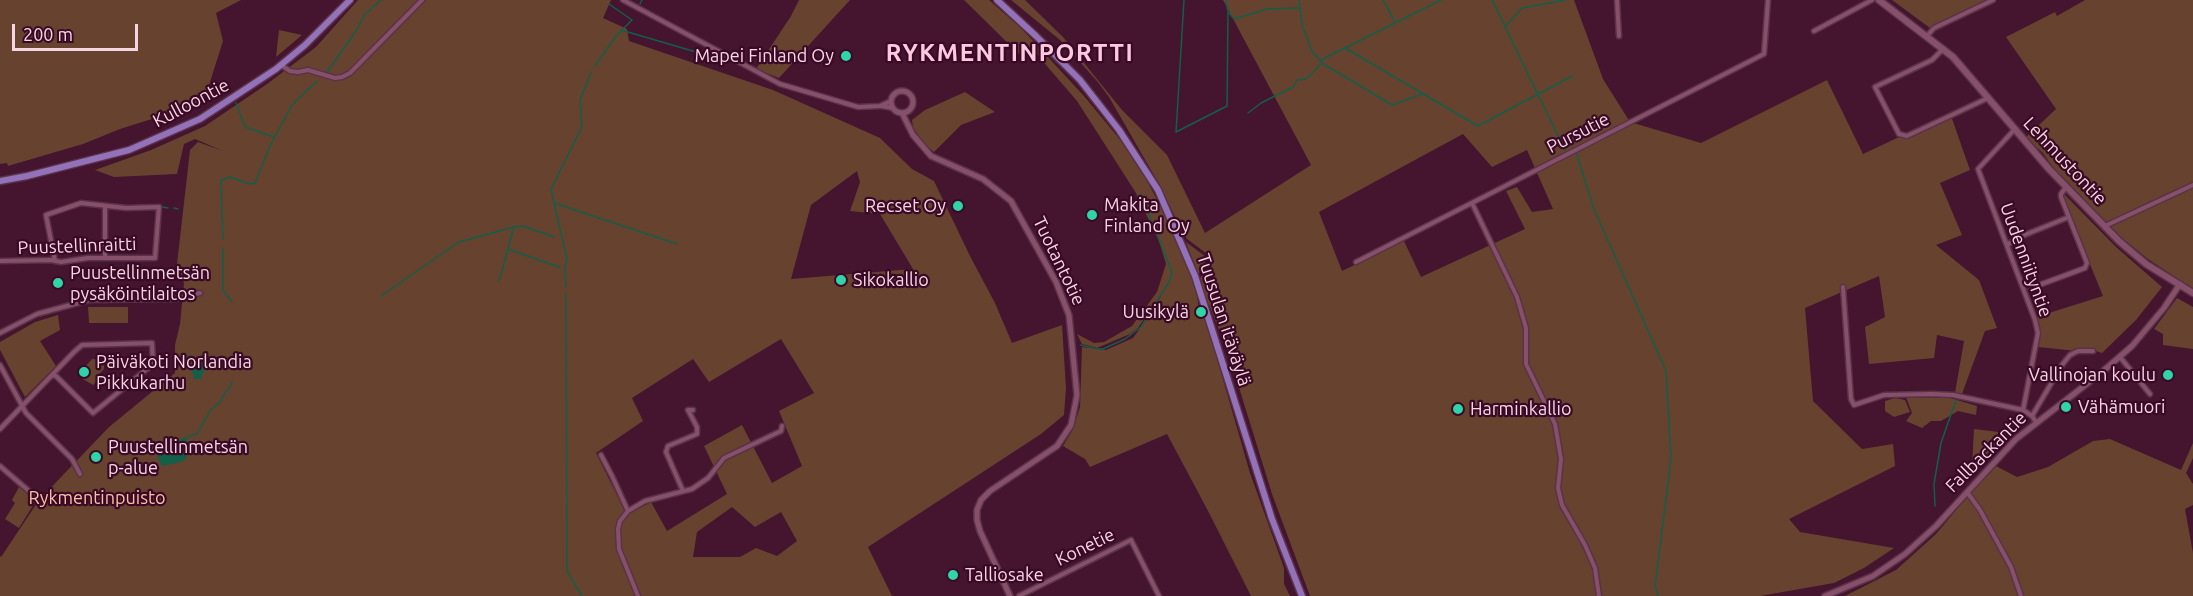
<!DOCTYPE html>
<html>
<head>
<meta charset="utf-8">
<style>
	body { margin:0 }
	#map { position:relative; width:2193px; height:596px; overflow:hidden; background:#45142f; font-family:Ubuntu,sans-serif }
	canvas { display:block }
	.scale { position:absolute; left:12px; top:24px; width:126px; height:27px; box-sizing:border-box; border:3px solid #f6d5e3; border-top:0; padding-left:8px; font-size:18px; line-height:21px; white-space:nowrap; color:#f6d5e3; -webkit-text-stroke:4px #3a0925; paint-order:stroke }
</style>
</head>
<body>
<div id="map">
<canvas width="2193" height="596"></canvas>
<div class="scale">200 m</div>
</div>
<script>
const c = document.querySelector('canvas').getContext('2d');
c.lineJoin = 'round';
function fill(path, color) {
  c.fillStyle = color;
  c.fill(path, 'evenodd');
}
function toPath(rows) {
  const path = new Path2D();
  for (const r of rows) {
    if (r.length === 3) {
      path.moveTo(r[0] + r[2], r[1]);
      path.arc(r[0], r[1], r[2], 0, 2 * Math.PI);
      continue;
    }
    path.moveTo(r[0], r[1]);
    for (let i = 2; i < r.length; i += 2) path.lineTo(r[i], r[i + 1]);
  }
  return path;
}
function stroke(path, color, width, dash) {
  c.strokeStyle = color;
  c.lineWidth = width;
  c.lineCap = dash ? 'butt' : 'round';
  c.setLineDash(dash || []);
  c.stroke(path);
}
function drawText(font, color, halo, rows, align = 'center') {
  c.font = font + ' Ubuntu,sans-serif';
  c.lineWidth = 4.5;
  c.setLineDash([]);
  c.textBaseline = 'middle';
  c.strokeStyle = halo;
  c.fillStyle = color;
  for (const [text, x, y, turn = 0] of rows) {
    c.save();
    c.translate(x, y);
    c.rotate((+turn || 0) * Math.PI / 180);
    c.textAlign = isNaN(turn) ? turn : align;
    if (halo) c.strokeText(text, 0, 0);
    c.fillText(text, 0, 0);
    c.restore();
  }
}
const green = toPath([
	[0,0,241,0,216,13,223,41,205,98,206,100,193,106,120,129,83,144,8,166,7,163,0,164],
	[358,0,611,0,603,18,627,29,629,41,773,90,880,138,912,169,934,181,970,256,995,303,1012,343,1062,325,1066,388,1064,415,1041,434,868,547,892,596,0,596,0,556,1,557,39,500,109,427,175,373,175,345,180,324,184,283,177,264,190,150,198,142,223,151,195,139,184,144,177,174,114,177,95,170,151,150,205,126,267,84,316,47],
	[857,171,860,182,850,211,880,214,913,269,791,279,811,205],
	[781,339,814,393,779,411,802,466,772,483,742,425,704,446,727,494,667,531,651,502,627,515,596,453,643,421,632,398,693,359,709,382],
	[732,507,755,527,781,512,797,541,777,556,756,548,740,557,693,557,697,532],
	[799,0,850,0,779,78,756,69,791,16],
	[964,0,989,0,1021,28,1084,96,1122,142,1146,179,1169,222,1189,269,1197,296,1200,315,1202,315,1207,324,1250,473,1284,568,1284,584,1290,596,1251,596,1207,509,1167,434,1090,467,1085,459,1063,446,1073,429,1080,407,1082,347,1106,350,1133,338,1152,312,1169,282,1138,328,1130,334,1097,348,1082,344,1077,334,1094,343,1104,342,1132,326,1157,292,1166,264,1159,241,1136,193,1077,101,1034,51,1022,57],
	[1011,0,1025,0,1063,37,1122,110,1167,155,1205,233,1311,165,1223,0,1574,0,1603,79,1630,122,1701,143,1827,80,1863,154,1950,113,1970,170,1940,183,1962,235,1936,245,1979,280,1997,328,1985,331,1962,394,1955,393,1964,341,1937,335,1934,358,1869,364,1865,327,1885,317,1879,276,1805,308,1813,401,1862,449,1893,444,1895,466,1789,519,1800,532,1894,548,1864,568,1834,583,1760,596,1310,596,1272,494,1228,352,1199,280,1209,264,1210,256,1187,239,1182,231,1159,184,1109,97,1097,81,1060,40],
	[1463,134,1492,167,1527,150,1553,209,1532,212,1517,187,1506,191,1525,229,1421,277,1404,241,1342,271,1319,212],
	[1892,0,1989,0,1930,28],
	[2085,0,2193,0,2193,289,2148,259,2122,238,2054,169,2043,153,2025,138,2056,109,2006,37,2055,12,2057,16],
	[279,30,302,35,276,57],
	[965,92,995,112,961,125,934,152,923,143,913,127,912,120,925,110],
	[2063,193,2116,247,2162,287,2136,320,2102,353,2093,350,2076,351,2038,347,2041,332,2036,317,2103,296,2062,196],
	[1186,242,1206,257,1204,268,1198,274],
	[2177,298,2193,307,2193,349,2163,345,2163,334,2154,329],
	[88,307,128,307,128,323,89,323],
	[58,315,60,330,40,341,56,366,25,397,0,350,0,342,35,322],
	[92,359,104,360,104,369,99,374,101,377,93,385,81,378,80,375,81,371],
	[1906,397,1950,398,1977,406,1976,415,1958,411,1941,421,1931,421,1922,428,1906,421,1912,413],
	[1895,398,1905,400,1910,412,1894,417,1885,411,1885,401],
	[1974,429,2007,433,1974,468,1972,466],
	[2110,439,2181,470,2193,443,2193,458,2186,473,2193,484,2193,505,2185,509,2193,553,2193,596,1845,596,1896,570,1936,534,1994,465,2017,477,2048,467,2093,441],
	[19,487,37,499,19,528,5,519,15,503,12,500]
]);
const water = toPath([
	[184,353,193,359,197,359,201,355,212,358,212,362,207,364,206,370,203,372,201,379,193,379,194,374,191,371,194,365,191,360,181,357],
	[189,436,185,445,187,458,181,462,162,466,157,456,165,453,172,443]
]);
const stream = toPath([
	[1184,0,1176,132,1227,106,1228,12,1226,0],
	[1299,0,1302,25,1312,51,1322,63,1392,105,1422,94],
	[1383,0,1395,22],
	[1492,0,1505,26],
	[1566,0,1522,8,1505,27,1568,156,1576,152,1594,209,1666,371,1671,459,1655,586,1658,596],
	[640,4,642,0],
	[1229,13,1234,19,1267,9,1299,8],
	[621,30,703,54],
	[1345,48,1478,126,1572,76],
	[1321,60,1441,0],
	[595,66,616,36,632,20,609,4],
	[327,72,356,31,365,14,381,0],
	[591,72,580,100,582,127,551,189,554,203,677,244],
	[236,103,245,127,274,137],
	[1248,113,1261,103,1293,87,1297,80,1306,79,1321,64],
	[1141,194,1172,272,1170,280,1154,306],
	[554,203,567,259,565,267,566,287],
	[162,207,168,208],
	[174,208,178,209],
	[223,239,221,181,229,177,250,184,255,183,269,148,292,105,317,81],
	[223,248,223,290,232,302],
	[508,248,514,227],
	[499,281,508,249,559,267],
	[566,293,567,571,582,596],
	[381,296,459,242,514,227,523,226,554,237],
	[1081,345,1096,349,1103,349,1125,339,1141,327,1152,309],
	[189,436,197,434,210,411,221,401,225,392,229,389,232,382],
	[1935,506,1934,484,1941,443,1956,400]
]);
const minor = toPath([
	[623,0,780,84,858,107,880,106,891,101],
	[1617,0,1619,36],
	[1814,31,1872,0],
	[1927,36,1934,28,1993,0],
	[1943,49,1932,60,1875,87,1899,134,1907,136,1988,98],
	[281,65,290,71,298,72,308,70,335,78,342,77,350,73,422,0],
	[881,106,893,108],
	[2014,130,1978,169,2035,320,2038,333,2023,410,2032,416,2036,422],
	[1472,203,1517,297,1526,328,1526,364,1555,424,1561,459,1558,488,1562,505,1585,545,1595,568,1599,596],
	[105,207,105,258],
	[2105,226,2193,185],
	[2007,245,2022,236,2069,217],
	[0,261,51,260,61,262,88,258,155,258,159,207,126,208,81,203,46,215,55,261],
	[1356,262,1764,54,1768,0],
	[1843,287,1851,399,1854,405,1884,395,1932,394,1953,395,2023,410],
	[2031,288,2085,268,2087,263,2061,197,2061,194,2066,187],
	[0,333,37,314,89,300,175,299,200,293],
	[2120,357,2150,394],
	[0,365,26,413,72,459,80,474],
	[2032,416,2062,365,2070,355,2078,351,2093,351],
	[0,429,74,352,82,345,152,343,153,364,93,413,56,376,52,375],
	[601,455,612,476,628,511],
	[0,466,37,498],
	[683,491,666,452,668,446,697,434,697,427,688,410,693,410],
	[1967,492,1980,510,2011,567,2021,596],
	[638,596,619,549,618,529,620,521,628,511,645,501,692,489,708,478,724,458,781,431,782,426],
	[1019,596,1131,540,1159,596]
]);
const tertiary = toPath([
	[902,102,11],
	[902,113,913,135,931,156,983,179,1011,201,1056,282,1069,315,1077,395,1071,425,1057,446,990,491,981,500,977,510,977,520,980,531,1010,596],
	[1825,596,1873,576,1905,554,1936,526,2016,439,2102,372,2132,346,2164,308,2180,284]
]);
const secondary = toPath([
	[1879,0,1953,57,2049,169,2119,241,2146,264,2193,293]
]);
const primary = toPath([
	[997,0,1036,36,1080,80,1119,130,1158,190,1195,276,1272,519,1302,596],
	[0,181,27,176,129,150,200,119,276,69,305,45,350,0]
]);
const markers = [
	[846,56,6,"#30d4a9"],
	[958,206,6,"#30d4a9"],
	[1092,215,6,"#30d4a9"],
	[841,280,6,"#30d4a9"],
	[58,283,6,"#30d4a9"],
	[1201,312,6,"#30d4a9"],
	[84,372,6,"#30d4a9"],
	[2168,375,6,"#30d4a9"],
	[2066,407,6,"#30d4a9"],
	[1458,409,6,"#30d4a9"],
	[96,457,6,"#30d4a9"],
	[953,575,6,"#30d4a9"]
];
const poiNames = [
	["Mapei Finland Oy",834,56,"right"],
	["Makita",1104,205],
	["Finland Oy",1104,226],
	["Recset Oy",946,206,"right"],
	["Puustellinmetsän",70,273],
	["pysäköintilaitos",70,294],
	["Sikokallio",853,280],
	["Uusikylä",1189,312,"right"],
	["Päiväkoti Norlandia",96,362],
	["Pikkukarhu",96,383],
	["Vallinojan koulu",2156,375,"right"],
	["Vähämuori",2078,407],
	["Harminkallio",1470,409],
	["Puustellinmetsän",108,447],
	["p-alue",108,468],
	["Talliosake",965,575]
];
const streetNames = [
	["Kulloontie",191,103,-28],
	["Pursutie",1578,133,-27],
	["Lehmustontie",2065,161,47],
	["Puustellinraitti",77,246,-2],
	["Uudenniityntie",2026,260,70],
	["Tuotantotie",1059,261,64],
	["Tuusulan itäväylä",1224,320,72],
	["Fallbackantie",1986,452,-45],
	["Konetie",1085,547,-26]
];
const parkNames = [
	["Rykmentinpuisto",97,498]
];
const districtNames = [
	["RYKMENTINPORTTI",1010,53]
];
fill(green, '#67422e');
fill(water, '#125f4a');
stroke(stream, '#125f4a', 1.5);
stroke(minor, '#5a3348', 7);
stroke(tertiary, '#5a3348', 8);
stroke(secondary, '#5a3348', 9);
stroke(primary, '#5a3348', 9);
stroke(minor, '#864f6a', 4);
stroke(tertiary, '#864f6a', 5);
stroke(secondary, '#864f6a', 6);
stroke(primary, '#9372b9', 6);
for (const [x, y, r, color] of markers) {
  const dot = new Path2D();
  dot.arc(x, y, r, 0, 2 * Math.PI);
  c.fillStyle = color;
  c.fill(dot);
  stroke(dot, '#3a0925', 2);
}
drawText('18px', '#f6d5e3', '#3a0925', poiNames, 'left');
drawText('18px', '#f6d5e3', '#3a0925', streetNames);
drawText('18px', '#fac1a2', '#3a0925', parkNames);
c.letterSpacing = '1.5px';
drawText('bold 24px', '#fdc9e0', '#3a0925', districtNames);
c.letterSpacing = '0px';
</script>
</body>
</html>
